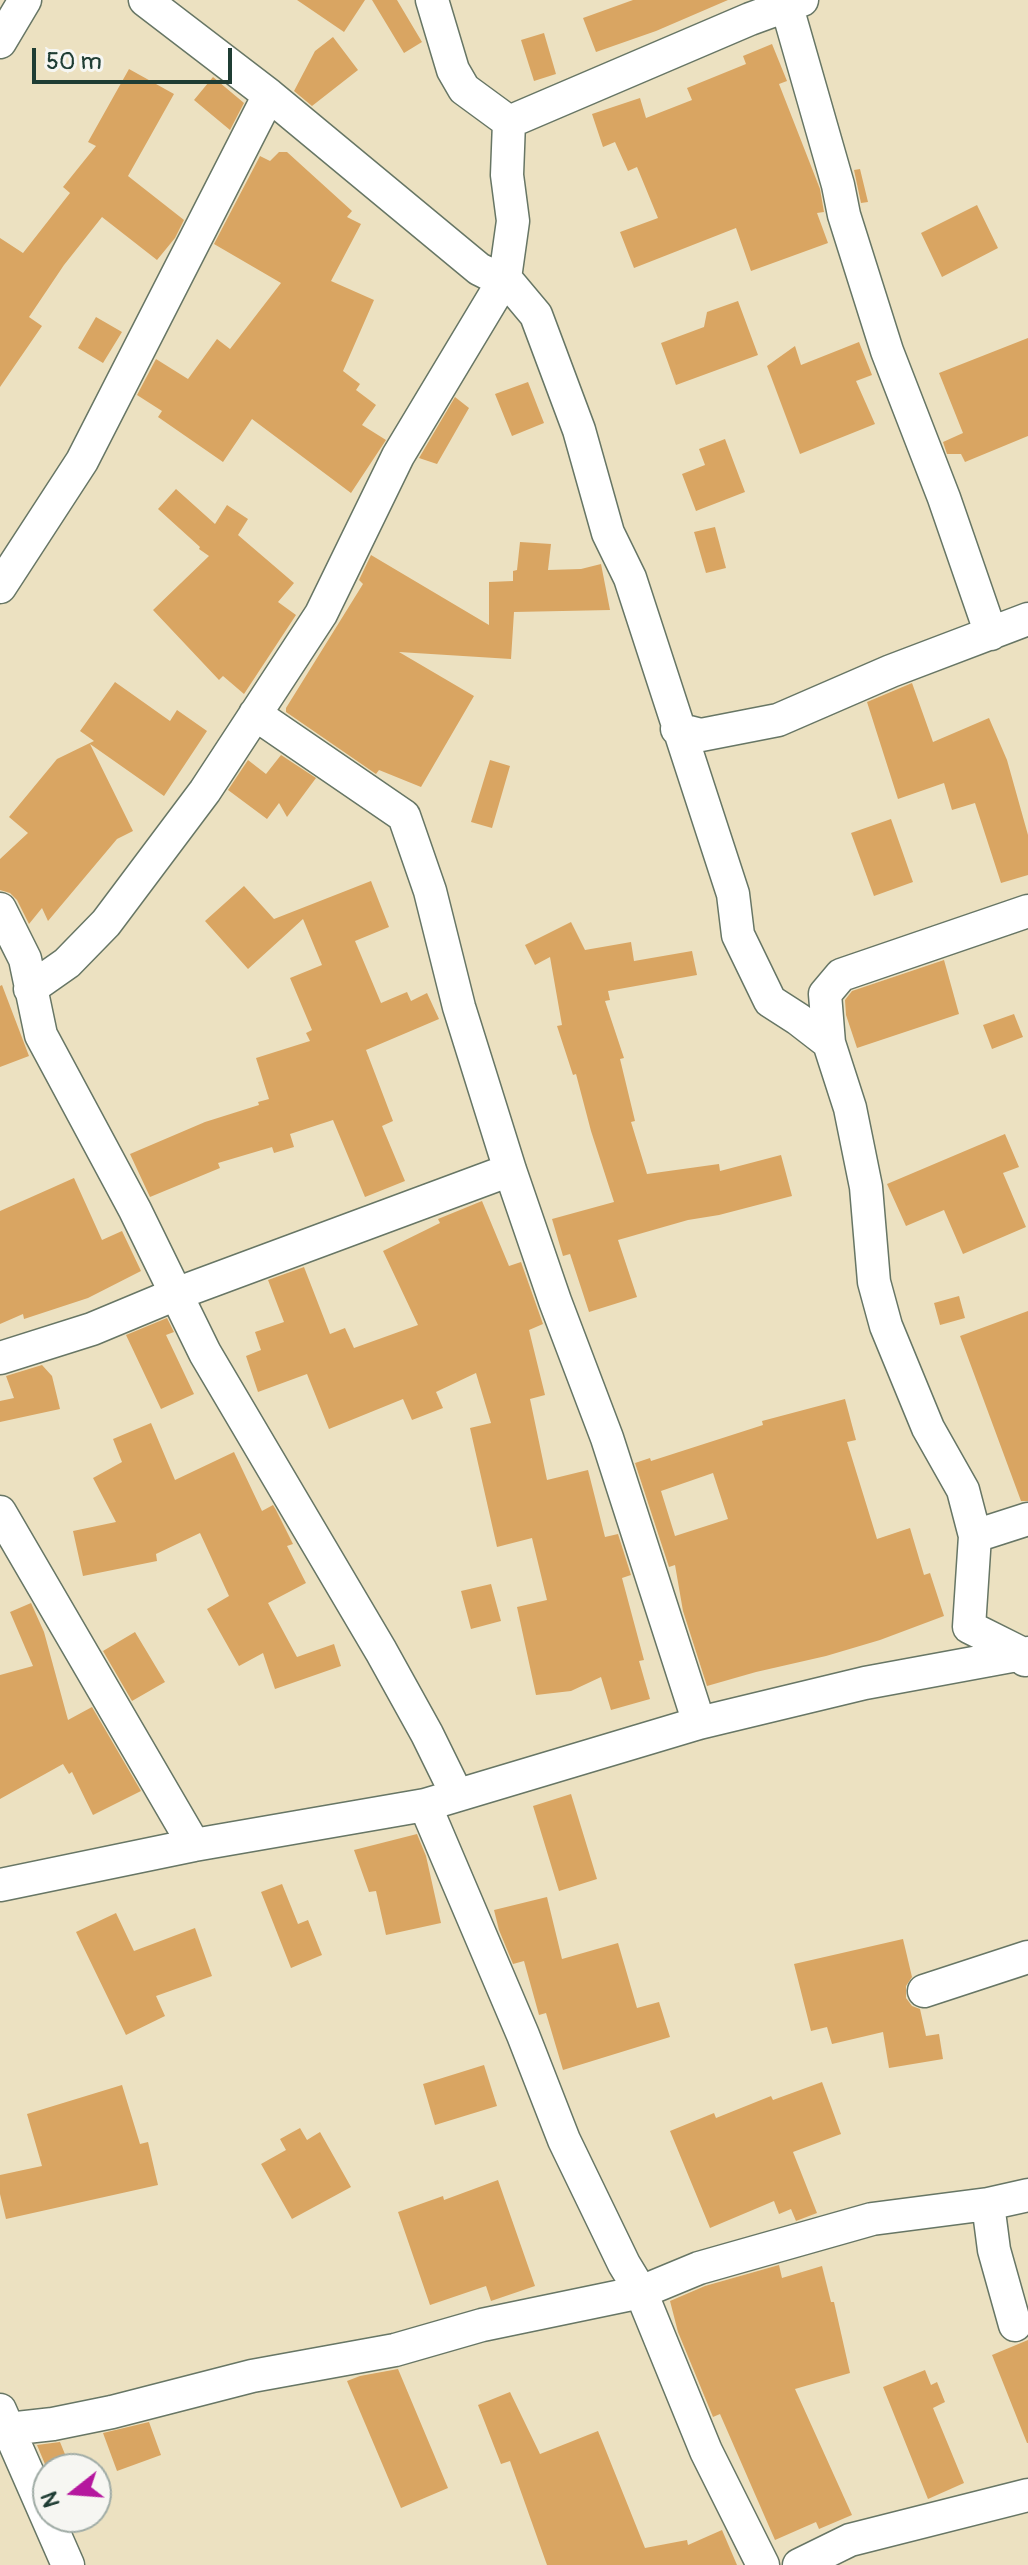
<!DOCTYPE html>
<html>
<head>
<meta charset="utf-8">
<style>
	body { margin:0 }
	#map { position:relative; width:1028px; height:2565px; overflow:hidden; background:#ece1c1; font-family:Pangolin,sans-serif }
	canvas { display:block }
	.north { position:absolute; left:32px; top:2453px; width:80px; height:80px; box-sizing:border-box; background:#f6f6f2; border:2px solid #a0aca6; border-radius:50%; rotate:253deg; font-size:22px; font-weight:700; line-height:32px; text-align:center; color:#1f3d34 }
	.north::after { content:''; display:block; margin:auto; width:28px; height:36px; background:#b5179e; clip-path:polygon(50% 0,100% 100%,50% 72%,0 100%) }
	.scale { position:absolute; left:32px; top:48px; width:200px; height:36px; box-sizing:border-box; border:4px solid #1f3d34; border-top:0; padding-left:10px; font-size:24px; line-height:28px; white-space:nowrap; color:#1f3d34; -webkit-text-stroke:6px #f6f6f2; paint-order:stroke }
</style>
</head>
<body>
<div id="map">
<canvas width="1028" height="2565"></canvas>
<div class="north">N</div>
<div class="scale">50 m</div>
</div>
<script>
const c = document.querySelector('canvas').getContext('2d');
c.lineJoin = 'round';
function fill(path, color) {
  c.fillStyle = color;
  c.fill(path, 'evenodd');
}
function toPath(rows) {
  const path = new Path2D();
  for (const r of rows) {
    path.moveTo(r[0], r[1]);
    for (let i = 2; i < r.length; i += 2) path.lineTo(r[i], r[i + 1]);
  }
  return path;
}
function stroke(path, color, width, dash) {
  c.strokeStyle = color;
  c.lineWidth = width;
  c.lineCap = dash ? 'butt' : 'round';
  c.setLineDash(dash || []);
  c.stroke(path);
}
const building = toPath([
	[297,0,365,0,344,32],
	[372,0,397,0,422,42,404,53],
	[633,0,728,0,656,31,596,52,583,18],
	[544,33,556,74,534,81,521,40],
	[333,37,358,70,312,106,294,91,315,51],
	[772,44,787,81,779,84,820,189,824,212,817,213,828,243,751,271,736,228,634,268,620,232,658,218,637,167,628,171,615,142,603,147,592,114,640,98,646,118,692,100,687,88,746,64,743,56],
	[129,69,174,94,128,176,184,220,175,238,157,260,102,217,64,265,29,317,42,326,0,387,0,238,23,253,70,193,63,187,96,146,88,142],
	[213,77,244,103,230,130,194,100],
	[279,152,287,152,352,211,347,217,361,224,331,281,374,300,343,371,360,384,356,390,376,405,362,425,386,440,351,493,252,419,223,462,158,417,162,411,137,395,156,359,188,379,217,339,230,349,281,283,214,244,260,156,270,161],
	[860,169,868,202,861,203,854,170],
	[977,205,998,248,942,277,921,233],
	[738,301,758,355,676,385,661,343,704,327,707,312],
	[96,317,122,332,103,363,78,348],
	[1028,338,1028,436,965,462,961,454,947,454,943,442,963,433,939,373],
	[859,342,872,375,856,381,875,424,800,454,767,366,795,346,801,365],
	[528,382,544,423,512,436,495,394],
	[455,397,469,408,437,464,419,458],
	[725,439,745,492,696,511,682,474,705,465,699,449],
	[176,489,215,524,227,505,248,519,238,535,294,583,278,602,296,615,244,694,223,676,219,680,153,610,209,556,199,549,200,547,158,509],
	[715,527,726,568,706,573,694,532],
	[520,542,551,544,548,570,581,569,601,564,610,610,514,612,511,659,399,652,474,696,421,787,379,770,376,774,286,712,286,708,363,584,359,580,371,555,489,625,489,582,513,581,513,571,517,570],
	[115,682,170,721,177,710,207,731,164,796,90,744,133,831,117,839,48,921,42,908,29,924,17,900,10,893,0,890,0,859,28,833,9,817,57,759,94,741,80,731],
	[912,683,933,742,989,718,1007,760,1028,835,1028,875,1001,883,975,803,952,810,944,783,898,799,867,702],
	[281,755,316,778,287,817,279,803,267,819,228,790,248,760,266,774],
	[490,760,510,766,492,828,471,822],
	[891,819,913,882,874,896,851,833],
	[371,881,389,927,355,941,381,1003,407,992,411,1001,427,993,439,1019,366,1050,393,1121,382,1126,405,1181,365,1197,333,1120,290,1134,294,1147,274,1153,272,1147,218,1163,220,1168,150,1197,130,1154,205,1122,259,1105,258,1102,269,1099,256,1058,310,1041,306,1033,312,1030,290,978,322,965,303,919,248,969,205,921,244,886,274,919],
	[571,922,585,950,631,942,634,961,692,951,697,975,608,991,610,1000,605,1001,624,1058,620,1059,635,1121,631,1122,647,1174,719,1164,720,1171,781,1155,792,1196,719,1215,688,1220,618,1240,637,1297,589,1312,570,1254,563,1256,552,1219,614,1202,591,1131,576,1074,573,1075,557,1026,562,1025,550,957,535,965,525,945],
	[944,960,959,1014,857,1048,846,1015,845,1000,852,991],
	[2,985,29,1056,0,1067,0,986],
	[1014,1014,1023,1037,992,1049,983,1025],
	[1005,1134,1019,1167,1003,1173,1026,1227,963,1254,944,1210,906,1226,887,1184],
	[74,1178,102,1240,122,1231,141,1271,88,1298,24,1319,23,1314,0,1324,0,1211],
	[482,1201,509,1266,521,1262,543,1324,529,1330,545,1395,530,1399,547,1480,588,1470,605,1537,618,1534,631,1575,622,1578,644,1660,639,1661,650,1699,611,1710,601,1677,571,1691,536,1695,517,1607,547,1600,532,1538,497,1547,470,1428,491,1423,476,1373,436,1392,443,1408,412,1420,403,1399,329,1429,307,1374,258,1392,246,1356,261,1350,255,1332,284,1322,268,1280,304,1267,330,1334,345,1328,354,1348,418,1325,383,1251,440,1223,438,1219],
	[959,1296,965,1318,940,1325,934,1303],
	[1028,1311,1028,1501,1021,1501,960,1336],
	[167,1318,174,1332,166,1335,194,1394,161,1409,126,1335],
	[42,1365,52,1376,60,1409,0,1422,0,1401,14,1398,6,1376],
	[845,1399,856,1440,847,1442,877,1539,910,1528,924,1575,930,1573,944,1616,880,1640,826,1656,756,1672,707,1686,683,1611,675,1565,669,1567,635,1463,650,1458,651,1461,763,1425,762,1421],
	[713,1473,728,1519,675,1536,661,1491],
	[151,1423,175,1480,234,1452,262,1511,273,1505,276,1510,293,1544,287,1546,306,1583,268,1603,297,1657,334,1644,341,1666,275,1689,263,1653,239,1666,207,1609,229,1596,200,1533,156,1554,157,1561,83,1576,73,1531,116,1522,93,1478,122,1462,113,1439],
	[491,1584,501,1621,471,1629,461,1591],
	[31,1603,44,1632,68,1720,92,1707,141,1791,93,1815,72,1772,69,1774,63,1764,0,1799,0,1675,33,1666,10,1612],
	[135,1632,165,1682,132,1701,103,1651],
	[571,1794,597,1879,559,1891,533,1806],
	[417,1834,426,1856,441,1923,386,1935,376,1891,369,1892,354,1850],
	[282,1884,298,1924,308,1920,322,1955,291,1968,261,1892],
	[547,1897,562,1959,618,1943,637,2008,659,2002,670,2037,563,2070,546,2013,539,2015,524,1961,513,1964,499,1930,494,1910],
	[116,1913,134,1951,195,1928,212,1976,156,1996,165,2016,126,2035,76,1932],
	[903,1939,912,1977,906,1986,906,1998,912,2006,920,2009,926,2036,939,2034,943,2059,889,2068,883,2032,832,2044,827,2027,811,2031,794,1964],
	[484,2065,497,2106,435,2125,423,2084],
	[822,2082,841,2134,793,2152,817,2213,796,2221,791,2209,779,2214,774,2201,710,2228,670,2131,714,2113,716,2118,771,2096,773,2100],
	[122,2085,140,2144,148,2142,158,2185,6,2219,0,2194,0,2175,42,2166,27,2114],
	[300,2128,307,2140,320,2132,351,2187,292,2219,261,2164,286,2150,280,2139],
	[498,2180,535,2286,491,2301,486,2286,430,2305,398,2212,443,2196,444,2200],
	[779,2265,782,2278,822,2266,831,2302,834,2302,850,2373,795,2389,852,2515,819,2529,816,2522,775,2540,720,2414,713,2417,678,2332,670,2301,705,2286],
	[1028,2340,1028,2443,1027,2443,992,2355],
	[398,2369,448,2488,401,2508,347,2381,360,2376],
	[925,2370,931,2385,937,2382,945,2402,933,2408,964,2483,928,2499,883,2387],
	[510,2392,540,2454,598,2431,645,2548,687,2540,688,2545,722,2530,737,2565,547,2565,510,2461,501,2464,478,2405],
	[149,2422,161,2455,117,2471,103,2433],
	[60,2442,71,2469,47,2469,37,2445]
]);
const street = toPath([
	[432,0,453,70,464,89,509,122],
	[785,0,838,185,844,215,887,351,944,498,991,634],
	[0,42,25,0],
	[509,122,507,175,513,221,505,278,536,315,579,430,608,533,630,578,733,894,738,935,770,1001,798,1019,829,1043],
	[509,122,750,19,802,0],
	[0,587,82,461,269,95],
	[255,714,404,816,430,891,459,1007,510,1170,555,1301,607,1438,699,1723],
	[677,729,701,735,778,720,891,671,1028,619],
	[0,909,25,959,41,1035,135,1210,205,1353,381,1651,427,1734,457,1795],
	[30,989,67,963,106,923,205,791,321,614,398,456,505,278,495,277,479,269,269,95,145,0],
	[0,1358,92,1329,176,1294,510,1170],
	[0,1512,194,1845],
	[975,1536,963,1490,928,1428,886,1326,874,1282,866,1187,850,1108,829,1043,825,994,841,975,1028,911],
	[1025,1660,1023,1654,969,1627,975,1536,1028,1519],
	[425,1805,523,2035,564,2140,624,2264,641,2292,706,2451,763,2565],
	[0,1885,194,1845,425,1805,699,1723,865,1683,1028,1653],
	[924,1991,1028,1957],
	[988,2204,994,2250,1015,2325],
	[0,2410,68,2565],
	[8,2429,53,2424,112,2412,252,2376,395,2350,482,2325,641,2292,699,2268,872,2219,988,2204,1028,2195],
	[799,2565,850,2540,1028,2495]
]);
fill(building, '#d9a562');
stroke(street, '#677665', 35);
stroke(street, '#fff', 32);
</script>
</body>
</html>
